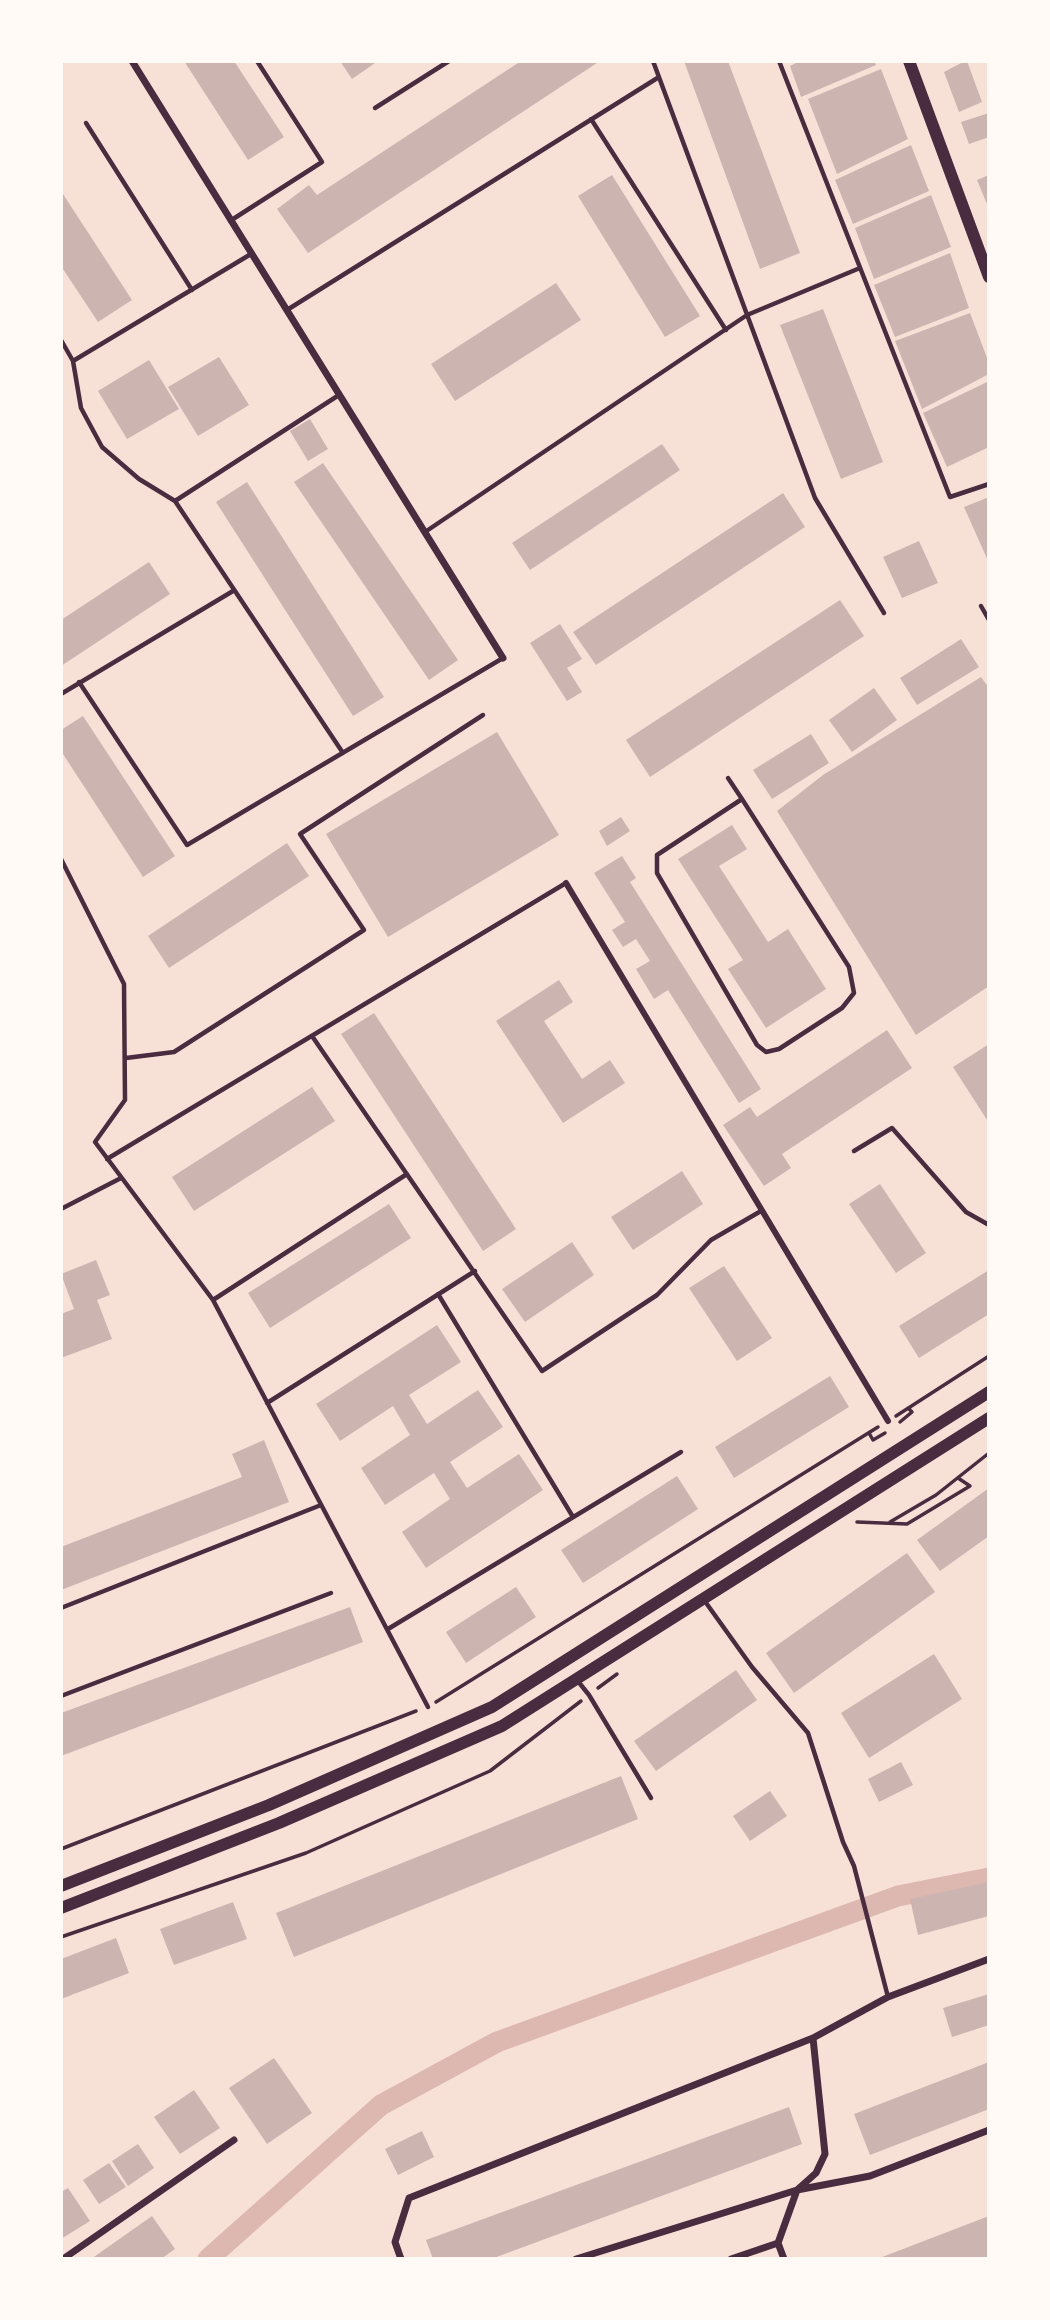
<!DOCTYPE html>
<html>
<head>
<meta charset="utf-8">
<style>
	body { margin:0 }
	#map { position:relative; width:1050px; height:2320px; overflow:hidden; background:#f7e1d7; font-family:"Noto Sans",sans-serif }
	canvas { display:block }
	.frame { position:absolute; inset:0; border:63px solid #fffaf5; pointer-events:none }
</style>
</head>
<body>
<div id="map">
<canvas width="1050" height="2320"></canvas>
<div class="frame"></div>
</div>
<script>
const c = document.querySelector('canvas').getContext('2d');
c.lineJoin = 'round';
function toPath(rows) {
  const path = new Path2D();
  for (const r of rows) {
    path.moveTo(r[0], r[1]);
    for (let i = 2; i < r.length; i += 2) path.lineTo(r[i], r[i + 1]);
  }
  return path;
}
function stroke(path, color, width, dash) {
  c.strokeStyle = color;
  c.lineWidth = width;
  c.lineCap = dash ? 'butt' : 'round';
  c.setLineDash(dash || []);
  c.stroke(path);
}
function fill(path, color) {
  c.fillStyle = color;
  c.fill(path, 'evenodd');
}
const canal = toPath([
	[208,2259,381,2105,497,2042,898,1896,989,1878]
]);
const building = toPath([
	[184,61,234,61,284,137,248,160],
	[340,61,378,61,352,79],
	[521,61,600,61,308,253,277,209,309,185,317,195],
	[684,61,728,61,800,253,760,269],
	[800,61,874,61,876,65,801,97,790,66],
	[965,61,967,61,982,102,959,112,944,72],
	[881,69,908,139,837,174,808,99],
	[989,113,989,137,969,144,961,122],
	[911,145,929,191,853,224,835,180],
	[612,175,700,316,665,337,578,196],
	[989,175,989,209,977,180],
	[61,191,132,300,98,322,61,266],
	[931,195,951,247,874,279,855,228],
	[950,253,969,308,895,337,874,285],
	[556,283,581,320,455,401,431,364],
	[823,309,883,462,841,479,780,325],
	[970,313,989,363,989,374,922,409,895,341],
	[219,357,249,405,198,436,168,387],
	[149,360,179,409,127,439,98,391],
	[987,382,989,389,989,447,947,467,923,413],
	[310,419,328,449,308,461,290,431],
	[662,444,680,470,530,570,512,543],
	[323,463,458,660,429,680,294,482],
	[247,482,384,697,353,716,216,502],
	[783,493,805,527,596,665,573,632],
	[989,497,989,563,964,507],
	[919,541,938,583,902,598,883,557],
	[149,562,170,594,61,666,61,620],
	[840,600,864,636,650,777,626,740],
	[560,624,582,659,567,668,582,692,567,701,530,643],
	[961,639,979,667,917,705,900,678],
	[981,677,989,688,989,986,916,1035,777,811,823,775],
	[874,688,897,720,852,752,829,720],
	[83,716,175,856,143,877,61,751,61,730],
	[497,732,559,835,388,937,326,834],
	[811,734,829,763,772,799,753,770],
	[621,817,630,831,607,846,599,831],
	[732,825,747,849,719,866,768,942,788,929,826,989,766,1028,728,969,743,960,678,859],
	[287,843,309,876,169,968,148,936],
	[622,856,636,878,630,882,761,1089,739,1103,668,990,654,999,636,969,650,961,636,939,623,947,612,930,625,922,594,873],
	[559,980,573,1002,544,1021,582,1079,610,1060,625,1083,563,1123,496,1021],
	[374,1013,516,1229,483,1251,341,1034],
	[887,1030,912,1068,782,1154,791,1168,764,1186,723,1125,750,1107,757,1117],
	[989,1044,989,1123,953,1067],
	[312,1087,335,1121,194,1211,172,1177],
	[682,1171,703,1204,633,1250,611,1217],
	[880,1184,926,1253,896,1273,849,1204],
	[389,1204,411,1238,270,1328,248,1293],
	[572,1242,594,1275,525,1322,502,1289],
	[96,1260,110,1295,97,1300,112,1339,61,1358,61,1314,74,1309,61,1274],
	[724,1266,772,1338,737,1361,689,1288],
	[989,1270,989,1314,919,1358,899,1326],
	[437,1325,461,1362,409,1395,427,1424,478,1390,503,1427,450,1462,467,1488,519,1454,543,1490,426,1568,402,1532,450,1499,434,1473,385,1505,361,1468,410,1435,393,1406,340,1441,316,1404],
	[830,1376,849,1407,734,1478,715,1447],
	[264,1440,289,1502,61,1590,61,1547,242,1477,232,1454],
	[677,1476,698,1509,583,1583,561,1550],
	[989,1488,989,1536,940,1571,917,1540],
	[907,1553,935,1592,794,1693,766,1653],
	[516,1587,536,1617,466,1663,446,1632],
	[350,1607,363,1642,61,1756,61,1713],
	[934,1654,962,1699,869,1758,841,1713],
	[736,1670,757,1700,656,1771,634,1741],
	[901,1762,913,1785,879,1802,868,1779],
	[621,1776,638,1819,294,1957,276,1913],
	[770,1791,787,1816,750,1841,733,1816],
	[989,1882,989,1916,918,1935,910,1899],
	[233,1902,247,1939,174,1965,160,1929],
	[116,1938,129,1973,61,1999,61,1959],
	[989,1994,989,2025,952,2037,943,2008],
	[274,2058,312,2113,267,2144,229,2088],
	[989,2062,989,2109,870,2155,854,2114],
	[194,2090,220,2128,180,2154,154,2117],
	[789,2107,802,2144,491,2259,433,2259,426,2240],
	[422,2131,434,2157,398,2175,385,2149],
	[138,2144,154,2168,128,2186,112,2161],
	[109,2163,126,2187,99,2204,83,2180],
	[68,2188,90,2221,61,2239,61,2192],
	[152,2216,175,2249,161,2259,91,2259],
	[989,2216,989,2259,877,2259]
]);
const path = toPath([
	[896,1416,989,1356],
	[900,1422,912,1412,908,1408],
	[869,1433,873,1440,885,1433],
	[857,1522,907,1524,970,1486,958,1478],
	[890,1522,936,1495,989,1453],
	[598,1688,617,1674],
	[436,1702,878,1427],
	[61,1849,416,1711],
	[61,1937,306,1853,490,1771,581,1701]
]);
const service = toPath([
	[653,61,815,498,884,613],
	[779,61,950,497,989,484],
	[375,108,449,61],
	[591,119,726,330],
	[86,123,192,290],
	[230,221,322,162,257,61],
	[287,310,659,77],
	[61,340,73,361,251,254],
	[73,361,81,408,102,447,139,479,175,501,343,753],
	[175,501,339,395],
	[425,532,747,315,860,268],
	[981,606,989,620],
	[79,682,187,845,503,658],
	[61,694,233,591],
	[728,778,742,799,849,967,854,993,842,1008,779,1049,766,1052,757,1045,657,873,657,855,742,799],
	[61,859,124,984,125,1100,95,1142,213,1300,428,1707],
	[312,1036,542,1371,657,1295,711,1240,761,1211],
	[126,1058,174,1052,364,930,300,834,483,715],
	[854,1151,892,1128,966,1212,989,1225],
	[107,1159,566,883],
	[61,1209,121,1178],
	[438,1294,573,1517],
	[213,1300,407,1174],
	[267,1403,475,1271],
	[704,1600,752,1667,808,1733,843,1842,854,1866,888,1997],
	[61,1608,321,1505],
	[388,1629,681,1452],
	[577,1680,589,1695,651,1798],
	[61,1696,331,1593]
]);
const pedestrian = toPath([
	[566,883,888,1421]
]);
const minor = toPath([
	[132,61,503,658],
	[778,2243,784,2259],
	[63,2259,234,2140],
	[401,2259,395,2242,409,2198,813,2038,888,1997,989,1959],
	[576,2259,797,2190,816,2173,825,2154,813,2038],
	[731,2259,778,2243,797,2190,870,2176,989,2130]
]);
const secondary = toPath([
	[909,61,989,277],
	[61,1886,269,1805,492,1707,989,1392],
	[61,1908,279,1823,502,1726,989,1418]
]);
stroke(canal, '#dcb8b0', 21);
fill(building, '#ccb4b1');
stroke(path, '#4a2c40', 3.5);
stroke(service, '#4a2c40', 4.5);
stroke(pedestrian, '#4a2c40', 6);
stroke(minor, '#4a2c40', 7);
stroke(secondary, '#4a2c40', 12);
</script>
</body>
</html>
